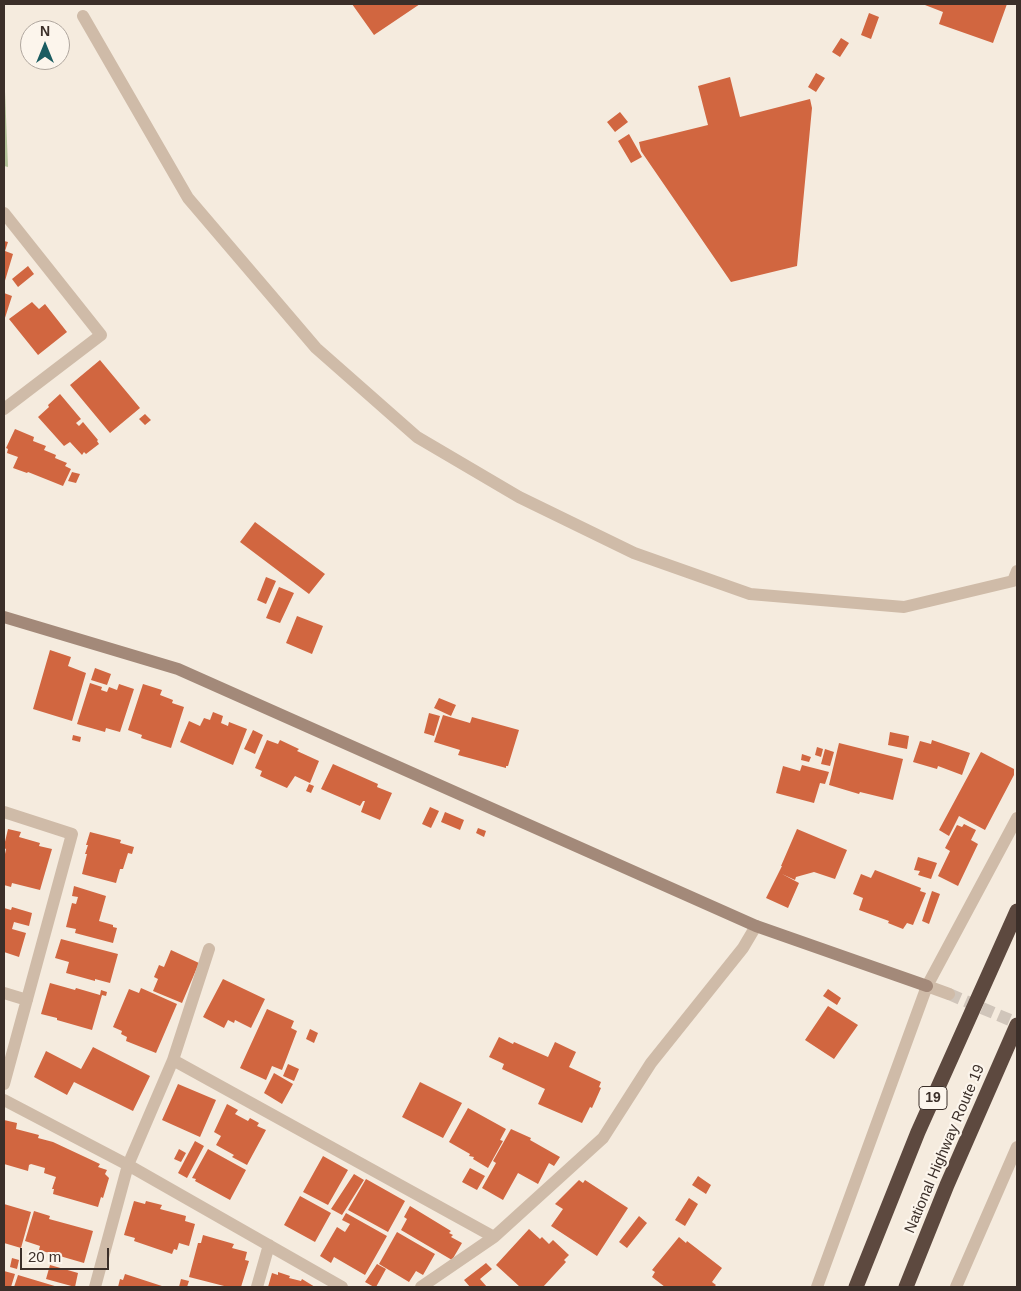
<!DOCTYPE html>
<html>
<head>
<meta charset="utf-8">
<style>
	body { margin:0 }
	#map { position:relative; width:1021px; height:1291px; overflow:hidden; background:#f5ebde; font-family:Helvetica,sans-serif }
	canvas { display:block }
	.frame { position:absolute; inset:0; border:5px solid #3b2f29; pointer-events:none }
	.north { position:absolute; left:20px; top:20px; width:50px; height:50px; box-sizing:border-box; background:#fcf5ec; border:1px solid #afa69e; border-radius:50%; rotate:0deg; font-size:14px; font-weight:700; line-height:20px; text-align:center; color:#3b2f29 }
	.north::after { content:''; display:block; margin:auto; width:18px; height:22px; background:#1a5c61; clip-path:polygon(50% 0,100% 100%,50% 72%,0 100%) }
	.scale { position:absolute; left:20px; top:1248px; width:89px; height:22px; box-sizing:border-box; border:2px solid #3b2f29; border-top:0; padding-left:6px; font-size:15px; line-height:18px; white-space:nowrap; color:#3b2f29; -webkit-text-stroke:4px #fcf5ec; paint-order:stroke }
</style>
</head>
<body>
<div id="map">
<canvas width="1021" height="1291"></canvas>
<div class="frame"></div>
<div class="north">N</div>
<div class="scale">20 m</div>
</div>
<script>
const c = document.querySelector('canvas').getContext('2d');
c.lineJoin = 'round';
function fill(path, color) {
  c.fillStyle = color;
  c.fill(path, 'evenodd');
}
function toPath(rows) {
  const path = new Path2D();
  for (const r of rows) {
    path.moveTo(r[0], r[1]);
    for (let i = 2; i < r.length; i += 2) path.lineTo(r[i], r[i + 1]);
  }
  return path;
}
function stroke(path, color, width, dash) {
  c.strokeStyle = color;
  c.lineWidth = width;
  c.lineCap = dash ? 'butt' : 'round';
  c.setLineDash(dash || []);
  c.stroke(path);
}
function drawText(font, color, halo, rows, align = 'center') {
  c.font = font + ' Helvetica,sans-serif';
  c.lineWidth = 4.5;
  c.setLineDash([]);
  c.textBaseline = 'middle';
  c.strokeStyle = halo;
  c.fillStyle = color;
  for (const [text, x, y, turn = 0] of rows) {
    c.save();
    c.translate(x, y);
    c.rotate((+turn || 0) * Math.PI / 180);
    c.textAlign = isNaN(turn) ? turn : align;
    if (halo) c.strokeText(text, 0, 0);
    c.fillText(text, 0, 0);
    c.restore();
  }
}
const green = toPath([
	[4,66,8,167,4,166]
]);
const building = toPath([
	[352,4,420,4,374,35],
	[926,4,1007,4,993,43,939,24,943,12,925,5],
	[869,13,879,17,871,39,861,35],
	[841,38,849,43,840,57,832,52],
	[816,73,825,78,816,92,808,87],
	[730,77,740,117,810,99,812,108,797,266,731,282,641,151,639,142,708,125,698,86],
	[620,112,628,122,615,132,607,122],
	[629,134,642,157,631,163,618,141],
	[4,241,8,242,5,251,13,254,4,284],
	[28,266,34,274,18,287,12,279],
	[4,293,12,296,4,321],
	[32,302,39,309,45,304,67,332,38,355,9,319],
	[100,360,140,408,110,433,70,385],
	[60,394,81,419,76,423,79,426,83,422,98,440,97,441,99,444,86,454,84,452,82,455,70,442,64,446,38,417,49,407,48,405],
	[145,414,151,420,145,425,139,419],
	[15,429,34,437,33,441,46,446,44,450,56,455,55,458,67,463,65,466,71,469,63,486,28,472,27,473,13,468,18,457,7,453,8,449,6,448],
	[72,472,80,474,76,483,68,481],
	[255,522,325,574,309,594,240,542],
	[266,577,276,581,266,604,257,600],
	[279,587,294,593,280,623,266,618],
	[297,616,323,626,312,654,286,643],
	[50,650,71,657,68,666,86,673,72,721,33,709],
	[95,668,111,674,107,685,91,680],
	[90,683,102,687,101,690,107,692,109,687,117,690,119,684,134,689,120,732,106,728,105,732,77,724],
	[143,684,162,690,160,695,173,700,172,703,184,707,171,748,141,738,142,735,128,730],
	[439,698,456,705,451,716,434,708],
	[213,712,223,716,221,723,228,726,229,722,247,729,233,765,180,742,189,721,200,726,204,718,210,720],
	[429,713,440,716,434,736,424,733],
	[443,715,470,723,472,717,519,730,508,766,506,766,506,768,458,755,460,750,434,742],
	[253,730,263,735,255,754,244,749],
	[890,732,909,736,907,749,888,745],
	[73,735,81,737,80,742,72,740],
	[267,740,278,744,280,740,299,749,297,751,319,761,310,783,295,776,287,788,260,776,262,771,255,768],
	[932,740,970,753,962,775,938,766,937,769,913,762,920,741,931,744],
	[839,743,903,759,893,800,860,792,859,794,829,785],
	[817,747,823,749,821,757,815,755],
	[825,749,834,752,830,766,821,764],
	[981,752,1014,769,1014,775,985,830,959,816,949,836,939,830],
	[802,754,811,757,809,762,801,760],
	[333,764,378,784,377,787,392,793,380,820,361,812,365,801,363,801,360,806,321,789],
	[802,765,829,772,825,784,820,783,814,803,776,793,783,766,800,771],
	[309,784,314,786,311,793,306,791],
	[430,807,439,811,431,828,422,824],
	[445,812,464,820,460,830,441,822],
	[964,824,976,830,971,840,978,844,958,886,938,876,950,851,945,848,957,825,962,827],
	[478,828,486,831,484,837,476,833],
	[8,829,21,832,19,837,40,843,39,846,52,849,40,890,12,883,11,887,4,885,4,859,6,849,4,848,4,846],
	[797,829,847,850,835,879,814,872,796,877,795,880,782,874,799,883,788,908,766,898,782,866,781,866],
	[90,832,121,840,120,843,134,847,132,854,128,853,123,869,120,869,116,883,82,874,87,854,85,854,88,845,86,845],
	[918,857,937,863,931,879,918,875,920,871,914,870],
	[875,870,921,888,920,891,926,893,913,925,907,923,903,929,888,923,889,921,859,910,863,898,853,894,861,874,871,878],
	[74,886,106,896,99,921,113,925,113,927,117,928,113,943,75,933,76,929,66,927,72,903,76,904,78,897,72,896],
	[932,891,940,894,929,924,922,921],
	[12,907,32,913,29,926,14,922,12,929,26,933,19,957,4,952,4,908,11,910],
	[61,939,118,954,110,983,95,979,95,981,66,973,69,962,55,958],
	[171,950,199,963,182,1003,153,991,158,979,154,977,159,965,164,967],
	[223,979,265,999,251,1028,235,1020,234,1023,228,1020,224,1028,203,1017],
	[50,983,75,990,76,988,100,995,101,990,107,992,106,996,102,995,92,1030,57,1020,57,1018,41,1014],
	[141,988,177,1004,156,1053,126,1041,127,1037,121,1034,122,1031,113,1027,129,989,139,993],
	[828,989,841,998,837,1005,823,996],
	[828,1006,858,1025,834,1059,805,1040],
	[267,1009,294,1021,291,1028,297,1031,282,1070,272,1066,266,1080,240,1068],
	[310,1029,318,1033,314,1043,306,1039],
	[499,1037,513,1044,514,1042,548,1057,555,1042,576,1052,569,1067,601,1082,599,1087,601,1088,592,1108,590,1107,582,1123,538,1104,545,1089,502,1069,504,1064,489,1057],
	[93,1047,150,1076,133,1111,74,1082,67,1095,34,1077,46,1051,81,1069],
	[288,1064,299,1069,294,1081,283,1076],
	[274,1073,293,1084,282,1104,264,1093],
	[420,1082,462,1103,443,1138,402,1117],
	[178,1084,216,1100,200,1137,162,1120],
	[227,1104,238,1110,235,1114,248,1121,250,1118,259,1123,257,1126,266,1130,247,1165,232,1157,234,1155,216,1145,221,1136,214,1132],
	[468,1108,506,1129,500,1140,503,1141,488,1168,473,1159,474,1157,469,1156,470,1154,449,1142],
	[4,1120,17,1123,16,1129,39,1135,38,1138,53,1142,100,1164,98,1167,107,1170,105,1174,109,1178,103,1198,101,1197,98,1207,53,1194,54,1189,52,1189,56,1177,44,1173,45,1168,31,1164,29,1165,28,1171,4,1164],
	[511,1129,531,1138,530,1140,560,1157,554,1166,549,1163,538,1184,518,1173,503,1200,482,1188,496,1163,493,1161],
	[195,1141,204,1146,187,1178,178,1173],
	[179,1149,186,1153,181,1162,174,1159],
	[208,1149,246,1170,230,1200,195,1181,196,1179,192,1178],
	[323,1156,348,1170,328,1205,303,1192],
	[470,1168,485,1176,477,1190,462,1182],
	[354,1174,364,1180,342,1215,331,1209],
	[698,1176,711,1185,706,1194,692,1185],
	[366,1179,405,1201,388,1232,348,1210],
	[579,1180,583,1183,585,1180,628,1208,597,1256,551,1226,563,1209,555,1204],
	[300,1196,331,1213,315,1242,284,1225],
	[689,1198,698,1204,685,1226,675,1220],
	[134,1201,145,1204,146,1201,162,1205,160,1209,186,1216,185,1221,195,1224,189,1246,179,1243,177,1250,174,1249,172,1254,134,1241,135,1238,124,1235],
	[4,1204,31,1212,21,1248,4,1243],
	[410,1206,451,1231,449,1233,453,1235,451,1237,462,1243,452,1260,401,1230,407,1219,404,1217],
	[34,1211,50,1216,49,1219,93,1231,84,1263,39,1250,40,1246,25,1241],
	[346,1213,387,1236,365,1275,334,1257,331,1263,320,1256,337,1227,345,1232,350,1224,342,1220],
	[639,1216,647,1223,627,1248,619,1242],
	[529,1229,540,1239,542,1237,549,1244,553,1240,569,1255,564,1260,566,1262,543,1287,520,1287,496,1265],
	[397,1232,435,1254,423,1275,416,1271,409,1282,379,1264],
	[203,1235,234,1244,232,1248,247,1252,245,1260,249,1261,241,1287,228,1287,189,1277,198,1243,201,1243],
	[679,1237,686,1243,687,1241,722,1268,712,1282,716,1285,714,1287,665,1287,652,1277,655,1272,652,1270],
	[12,1258,19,1260,17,1269,10,1267],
	[486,1263,492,1269,480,1279,487,1287,470,1287,464,1280],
	[377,1264,386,1269,376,1287,374,1287,365,1282],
	[50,1265,78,1273,75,1287,46,1279],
	[4,1271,15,1274,11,1287,4,1287],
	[278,1272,290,1276,289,1278,301,1281,302,1279,315,1287,268,1287,272,1273,278,1275],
	[125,1274,165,1287,118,1287,120,1279,123,1280],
	[18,1275,58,1287,14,1287],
	[181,1279,189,1281,187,1287,179,1287]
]);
const streetTunnel = toPath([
	[949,994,1017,1023]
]);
const lane = toPath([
	[83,16,188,198,316,348,417,437,519,497,634,553,750,594,904,607,1013,581,1017,571]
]);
const street = toPath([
	[4,213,101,335,4,409],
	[4,812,72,834,4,1084],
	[927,986,949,994],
	[4,993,27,1000],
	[173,1060,494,1237],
	[4,1100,128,1165,342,1287],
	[95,1287,128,1165,173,1060,209,949],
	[257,1287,269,1245],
	[421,1287,494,1237,603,1138,651,1063,743,948,756,926],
	[817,1287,927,986,1017,818],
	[956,1287,1017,1147]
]);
const secondary = toPath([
	[4,617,178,669,756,926,927,986]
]);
const highway = toPath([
	[856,1287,918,1132,1017,911],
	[906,1287,947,1185,1017,1025]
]);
const shields = [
	[933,1098,28]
];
const shieldNames = [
	["19",933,1098]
];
const streetNames = [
	["National Highway Route 19",945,1149,-67]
];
fill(green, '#b7c69c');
fill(building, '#d16640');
stroke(streetTunnel, '#d0c5ba', 12, [12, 6]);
stroke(lane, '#cfbba8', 12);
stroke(street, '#cfbba8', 12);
stroke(secondary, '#a38979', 12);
stroke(highway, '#5d493f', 15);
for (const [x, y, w] of shields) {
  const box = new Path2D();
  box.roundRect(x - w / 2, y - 11.5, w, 23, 4);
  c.fillStyle = '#fcf5ec';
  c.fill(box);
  stroke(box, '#3b2f29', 1);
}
drawText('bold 14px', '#3b2f29', null, shieldNames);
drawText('15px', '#3b2f29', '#fcf5ec', streetNames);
</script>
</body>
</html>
